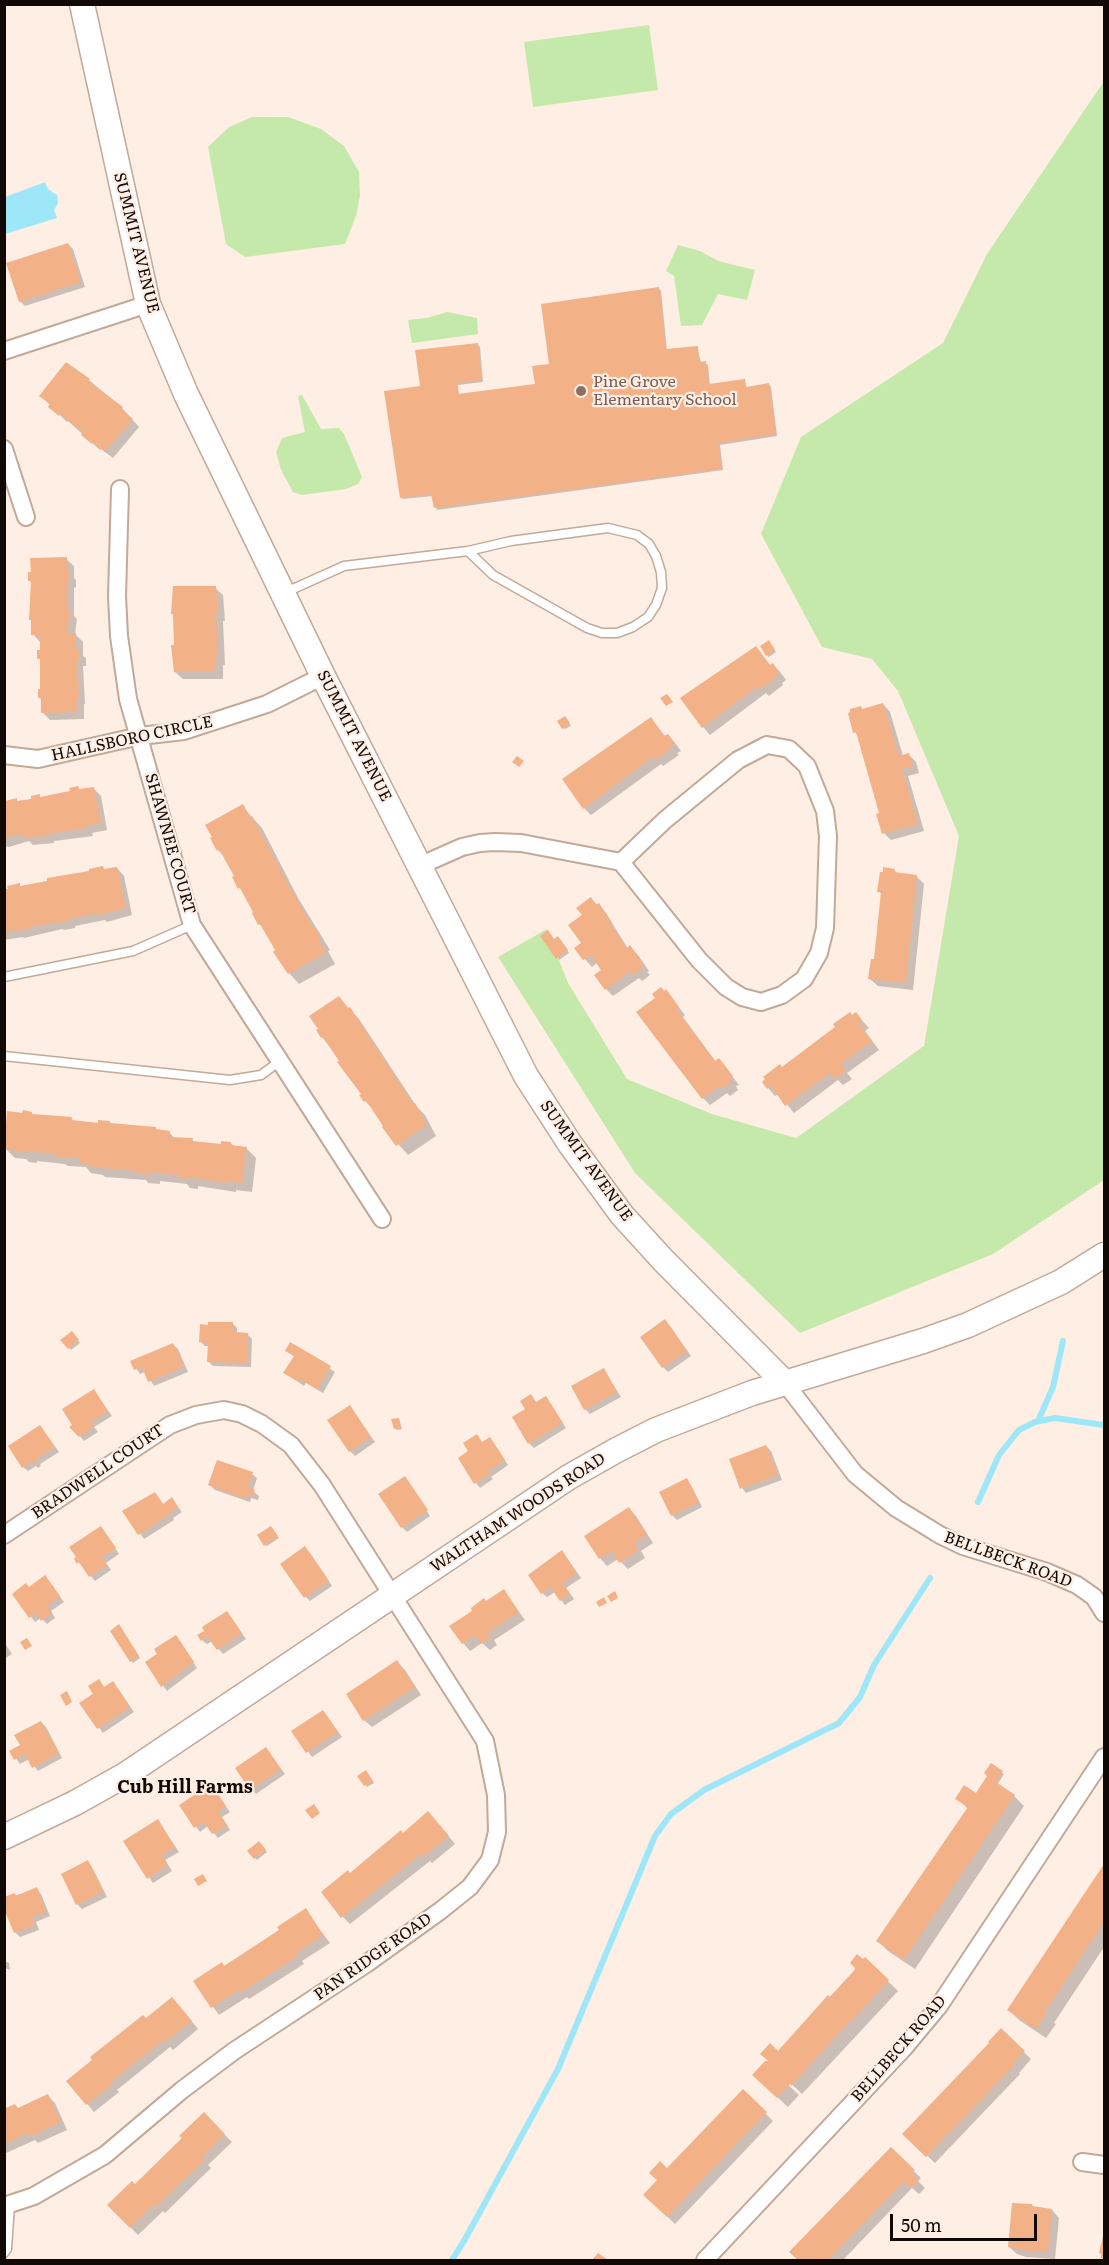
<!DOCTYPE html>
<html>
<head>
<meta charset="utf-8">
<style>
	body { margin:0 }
	#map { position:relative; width:1109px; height:2265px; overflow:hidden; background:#feeee4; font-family:Literata,serif }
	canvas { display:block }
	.frame { position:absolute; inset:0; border:6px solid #110905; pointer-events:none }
	.scale { position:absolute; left:890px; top:2214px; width:147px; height:27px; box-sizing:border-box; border:3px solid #110905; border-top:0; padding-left:8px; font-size:18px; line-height:21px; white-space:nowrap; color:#110905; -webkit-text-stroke:4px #feeee4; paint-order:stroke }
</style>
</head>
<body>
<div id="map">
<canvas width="1109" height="2265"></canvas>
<div class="frame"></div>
<div class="scale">50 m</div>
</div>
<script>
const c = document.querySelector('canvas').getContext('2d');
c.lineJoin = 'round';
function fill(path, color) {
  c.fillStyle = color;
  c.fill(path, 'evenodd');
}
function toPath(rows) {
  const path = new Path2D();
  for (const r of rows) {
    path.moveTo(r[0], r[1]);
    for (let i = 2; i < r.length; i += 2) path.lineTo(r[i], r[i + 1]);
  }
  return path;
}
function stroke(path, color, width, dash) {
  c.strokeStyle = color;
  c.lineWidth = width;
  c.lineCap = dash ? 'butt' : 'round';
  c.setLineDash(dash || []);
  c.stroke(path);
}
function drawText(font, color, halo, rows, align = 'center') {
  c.font = font + ' Literata,serif';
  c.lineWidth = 4.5;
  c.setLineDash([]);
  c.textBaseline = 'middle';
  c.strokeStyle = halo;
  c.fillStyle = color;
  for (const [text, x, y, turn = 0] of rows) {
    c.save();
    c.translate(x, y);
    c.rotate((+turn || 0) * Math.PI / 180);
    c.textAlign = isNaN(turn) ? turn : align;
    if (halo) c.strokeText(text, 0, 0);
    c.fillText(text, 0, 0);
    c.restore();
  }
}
const green = toPath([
	[649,25,658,90,533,107,524,42],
	[1104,81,1104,1180,993,1254,800,1333,635,1173,498,957,547,929,568,983,627,1079,712,1114,796,1138,924,1046,959,836,898,691,872,659,822,647,761,534,801,437,943,343,987,254],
	[252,117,288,117,321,129,344,146,359,172,360,196,356,216,345,244,245,257,226,244,208,147,229,127],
	[678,245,700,251,718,261,755,270,747,300,718,294,702,325,681,326,674,276,666,271],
	[447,312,477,318,478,334,412,343,408,320,427,318],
	[302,395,321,429,339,428,344,434,362,477,358,484,346,489,302,495,293,492,281,470,276,452,282,438,305,432,298,396]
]);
const water = toPath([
	[45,182,48,189,57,195,58,203,54,210,57,218,5,234,5,197]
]);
const shadow = toPath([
	[68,244,73,249,85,287,25,306,20,301],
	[659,289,661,291,667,351,697,347,701,363,708,365,710,386,745,381,747,388,769,385,771,387,777,436,720,445,723,470,437,510,433,496,403,499,401,497,421,388,478,345,480,347,483,382,458,385,459,395,536,385,551,365],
	[89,380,122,408,139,427,113,458,101,449,100,450,68,421,67,422,41,396],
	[66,559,74,566,74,578,76,580,76,587,74,588,74,616,77,619,75,634,83,642,83,656,86,658,86,666,83,666,85,704,84,704,84,719,50,720,42,712,42,700,39,697,42,690,42,661,39,658,41,652,40,642,33,634,33,622,31,620,32,583,30,581],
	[215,588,223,595,225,621,223,621,225,665,223,665,223,679,183,679,175,672,175,646],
	[770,644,776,652,769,657,767,655],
	[756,648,771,666,773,665,780,672,786,680,782,683,783,685,769,696,766,693,710,735,703,727],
	[883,704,890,712,903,756,909,755,916,762,919,773,908,776,924,831,891,840,884,833,881,814,859,737,855,732,861,708,863,710],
	[567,719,571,726,565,729,563,728],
	[651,719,666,737,668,736,675,743,681,751,677,753,679,755,663,766,661,764,591,815,584,808],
	[93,788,101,796,107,830,92,833,93,836,54,841,54,843,33,845,29,841,9,847,4,846,4,802,16,800,19,803,33,800,39,796,42,798],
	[242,806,262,828,298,898,330,950,328,951,335,964,299,984,289,973,275,952,277,951,260,924,244,892,240,888,236,877,224,856,218,850],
	[117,868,124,876,132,915,107,922,105,920,75,926,75,928,64,930,62,929,24,938,23,937,4,940,4,891,19,885,22,887],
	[894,870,898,874,916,876,924,884,913,990,878,986,870,979,875,961,882,895,879,891],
	[591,899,606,913,628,949,630,947,638,955,649,971,647,972,650,975,642,981,639,978,613,996,606,989,604,970,598,962,592,967,576,949,584,944,584,916],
	[560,940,569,953,559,960,554,941],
	[666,991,685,1015,683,1017,716,1062,726,1068,739,1085,736,1086,738,1090,730,1096,727,1093,710,1105,703,1098,657,998],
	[339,998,359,1019,417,1107,425,1115,436,1136,408,1155,384,1128,376,1112,365,1101,363,1094,341,1061,322,1037],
	[856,1014,869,1028,865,1031,879,1050,847,1073,852,1079,843,1085,838,1080,794,1113,778,1094,775,1096,768,1088,782,1068],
	[31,1113,34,1115,71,1118,74,1121,99,1124,110,1123,112,1125,169,1132,175,1139,192,1139,195,1143,222,1146,231,1143,234,1147,246,1148,256,1158,252,1192,236,1190,236,1192,198,1186,198,1189,190,1188,187,1184,160,1181,160,1184,148,1183,146,1180,105,1177,103,1175,91,1173,86,1167,68,1166,65,1164,37,1161,37,1163,29,1162,26,1159,15,1158,4,1147,24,1115],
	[232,1323,237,1328,237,1334,248,1335,252,1339,251,1367,213,1366,208,1361,209,1346,205,1346,200,1341],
	[670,1326,691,1356,668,1372,663,1367],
	[72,1333,80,1343,71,1350,63,1340],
	[291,1344,335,1372,323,1393,306,1383,304,1386,285,1373,295,1357,287,1351],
	[173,1345,178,1349,188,1372,154,1386,145,1372,140,1374,132,1362],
	[604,1370,621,1397,590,1414,585,1409],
	[94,1391,112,1416,94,1427,98,1432,84,1441,72,1427],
	[531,1396,537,1403,546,1398,566,1428,534,1448,529,1443,527,1410],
	[350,1407,375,1442,355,1456,350,1451],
	[399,1419,402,1429,397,1430,395,1428],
	[40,1426,59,1452,40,1464,41,1466,38,1468,36,1466,28,1471,23,1467],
	[483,1443,494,1444,508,1465,491,1477,493,1479,480,1488,476,1483],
	[766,1446,771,1451,782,1480,746,1493,742,1488,730,1460],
	[252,1474,257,1478,253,1491,259,1496,258,1500,251,1498,250,1502,215,1490,210,1485],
	[686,1480,691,1485,702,1507,677,1520,672,1515],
	[407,1481,430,1516,407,1532,402,1527],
	[155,1494,164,1505,172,1499,182,1512,173,1518,174,1520,144,1539,124,1511],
	[629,1509,636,1516,653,1543,641,1551,645,1558,628,1569,618,1559,607,1566,600,1558],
	[272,1529,279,1538,267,1546,265,1545],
	[105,1533,119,1554,106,1563,111,1570,95,1581,76,1559],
	[310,1553,332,1586,310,1601,306,1597],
	[566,1557,581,1578,566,1588,574,1599,565,1605,555,1592,547,1597,542,1593],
	[49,1582,64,1602,51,1611,55,1618,47,1624,41,1618,35,1622,14,1594],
	[504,1591,525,1620,494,1640,497,1645,490,1650,482,1643,470,1651,463,1643,486,1603],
	[227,1613,246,1639,223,1654,212,1641,207,1644,202,1640],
	[121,1628,140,1658,133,1663,131,1661],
	[180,1641,197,1668,167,1691,147,1663],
	[4,1642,12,1654,4,1659],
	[397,1662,405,1670,421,1695,372,1727,364,1720],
	[103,1686,105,1688,117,1687,134,1712,103,1733,81,1703],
	[327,1716,342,1737,312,1757,293,1731],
	[41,1722,46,1727,62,1758,38,1771,29,1759,20,1764,11,1751,22,1746],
	[266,1749,285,1774,256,1794,237,1768],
	[991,1765,1004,1774,997,1785,1014,1796,1024,1806,915,1969,888,1951,878,1941,968,1809,957,1798,976,1795,989,1776],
	[368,1774,374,1783,367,1787,359,1776],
	[211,1786,230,1812,222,1817,230,1830,218,1838,208,1826,200,1832,181,1806],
	[158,1821,179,1852,165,1860,172,1871,153,1883,126,1842],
	[436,1821,455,1844,432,1863,430,1861,350,1924,343,1917,350,1875,403,1834],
	[259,1843,267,1852,257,1860,249,1851],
	[88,1862,92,1867,107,1897,82,1909,77,1904,63,1874],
	[1104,1866,1104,1947,1054,2023,1056,2024,1046,2038,1019,2020,1009,2010],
	[37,1889,41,1894,50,1916,36,1922,39,1930,20,1937,15,1932,4,1899],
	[305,1910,330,1943,302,1961,304,1964,249,1999,247,1997,219,2015,195,1982,225,1967,281,1930],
	[865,1959,898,1991,802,2094,785,2078,783,2080,799,2095,788,2107,764,2085,772,2063,778,2053],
	[4,1961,9,1963,10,1970,5,1968],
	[179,2006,198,2029,173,2050,170,2047,117,2090,119,2092,94,2112,68,2081,146,2020],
	[1001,2030,1031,2059,1019,2073,1020,2074,935,2163,904,2134,991,2043],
	[743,2091,773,2121,675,2224,645,2195],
	[48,2096,55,2103,67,2130,38,2143,35,2140,4,2154,4,2110,19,2109],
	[204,2114,232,2142,208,2165,211,2168,165,2213,163,2211,138,2235,109,2205,135,2186,184,2138],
	[891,2149,921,2178,918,2181,925,2188,919,2194,912,2188,843,2260,800,2260,792,2252],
	[1032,2205,1034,2208,1052,2210,1059,2218,1055,2259,1026,2257,1017,2254,1009,2247]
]);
const stream = toPath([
	[1038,1421,1053,1387,1063,1341],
	[978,1502,999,1455,1019,1430,1035,1422,1055,1418,1104,1425],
	[452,2260,464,2241,558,2069,655,1836,671,1814,704,1790,839,1723,860,1697,874,1665,930,1578]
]);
const building = toPath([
	[68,243,81,282,19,302,6,263],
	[659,287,666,349,698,346,699,362,706,361,709,384,745,379,746,387,769,383,776,434,718,443,722,469,434,508,431,494,400,498,384,391,420,386,415,350,478,343,482,380,457,383,458,394,535,384,532,366,549,364,541,304],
	[66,362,90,379,88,381,123,407,121,409,133,419,105,452,93,442,92,444,81,435,83,432,60,414,59,416,48,407,50,404,39,396],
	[67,557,67,571,69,571,69,580,67,581,67,610,70,610,67,634,76,633,76,649,79,649,79,659,77,659,79,697,77,697,77,712,41,713,41,698,38,698,38,689,40,689,40,659,37,659,37,650,40,650,40,635,31,635,31,620,29,620,31,581,28,581,28,572,31,572,30,558],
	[173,586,216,586,218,614,216,614,218,658,216,658,216,672,174,672,171,645,174,645,173,614,171,614],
	[769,640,775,650,766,656,760,646],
	[756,646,770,665,773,663,779,672,775,675,777,677,760,689,758,686,702,728,680,698],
	[667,694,673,702,666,706,660,698],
	[883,703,899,756,909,753,913,766,902,769,918,824,882,834,876,814,879,813,856,732,853,733,848,713,850,712,850,709,861,706,862,709],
	[565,716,570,723,562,729,557,721],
	[651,717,664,736,668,734,675,743,671,745,673,747,655,760,653,757,583,809,562,779],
	[517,756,524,761,519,767,512,762],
	[78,786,79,789,94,787,101,823,86,826,86,828,47,834,47,836,24,838,23,834,9,836,9,838,5,839,5,801,17,798,17,801,31,799,31,796,40,794,40,797,70,791,69,788],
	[243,804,250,817,252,816,291,890,292,890,313,928,314,927,321,939,319,940,326,953,288,974,273,952,275,950,260,924,258,925,252,913,253,912,240,888,238,889,232,877,234,876,219,849,217,851,210,838,212,837,205,825],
	[103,866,104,869,117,867,126,908,98,915,98,913,68,919,69,921,29,927,29,929,15,931,15,930,4,932,4,889,8,889,7,886,20,883,20,886,47,881,47,878,89,871,89,869],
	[883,867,895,869,894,872,917,875,906,983,868,979,871,959,874,959,881,892,877,892,880,872,883,872],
	[591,897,596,905,599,903,611,921,609,922,627,948,630,945,643,963,641,964,644,967,633,975,631,971,605,990,594,975,601,970,591,955,583,960,574,948,581,943,568,925,582,915,576,908],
	[548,930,554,939,558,936,568,950,556,959,540,936],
	[661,987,664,991,666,989,679,1007,676,1009,715,1061,719,1058,733,1076,730,1078,732,1082,722,1089,719,1086,702,1099,636,1012,655,998,652,994],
	[339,996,348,1008,350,1007,413,1104,415,1103,427,1125,396,1146,382,1127,383,1126,366,1100,364,1102,359,1095,361,1094,337,1062,339,1061,323,1037,321,1038,316,1030,318,1029,309,1016],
	[850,1012,852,1015,856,1012,862,1020,859,1023,872,1041,841,1064,846,1071,834,1079,830,1073,785,1106,771,1086,767,1089,762,1082,765,1079,763,1077,780,1064,782,1067,835,1027,833,1024],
	[23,1110,32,1112,32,1114,72,1117,71,1120,98,1123,98,1120,110,1121,110,1123,156,1127,156,1129,170,1131,169,1137,193,1138,192,1141,221,1144,221,1141,231,1142,231,1145,247,1147,242,1183,227,1181,226,1183,189,1177,188,1179,179,1178,179,1175,151,1172,150,1175,137,1173,137,1171,93,1167,93,1165,80,1164,80,1158,56,1157,56,1154,28,1151,28,1153,4,1148,7,1111,22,1113],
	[665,1319,687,1351,662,1368,640,1337],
	[208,1322,233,1322,233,1332,248,1333,247,1363,207,1362,208,1343,199,1342,200,1324,208,1325],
	[72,1331,79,1340,68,1349,60,1340],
	[290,1342,331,1366,317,1389,300,1379,299,1382,283,1373,294,1356,285,1351],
	[173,1343,184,1367,148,1382,142,1367,134,1370,130,1361],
	[604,1368,617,1392,584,1410,571,1386],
	[94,1389,108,1411,91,1422,94,1427,79,1437,69,1427,72,1425,62,1409],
	[531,1394,536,1402,546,1396,563,1423,528,1444,512,1417,525,1409,520,1401],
	[350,1405,371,1437,349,1452,327,1420],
	[399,1418,401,1427,394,1429,391,1419],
	[40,1425,55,1447,36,1459,37,1461,33,1464,31,1462,22,1468,8,1446],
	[477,1434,482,1442,490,1437,505,1460,488,1471,490,1474,474,1484,458,1458,468,1451,463,1443],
	[766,1445,778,1475,740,1489,729,1459],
	[217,1460,253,1472,248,1487,255,1490,253,1496,247,1494,245,1499,208,1485],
	[405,1476,428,1510,401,1528,378,1494],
	[687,1478,699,1502,671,1516,659,1492],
	[155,1492,163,1504,172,1497,178,1507,169,1513,170,1514,138,1535,122,1511],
	[629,1507,647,1535,635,1543,639,1550,619,1563,612,1551,599,1559,584,1536],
	[101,1526,116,1548,102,1557,107,1565,89,1577,79,1562,77,1564,74,1559,76,1557,69,1547],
	[271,1526,278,1536,264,1546,257,1535],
	[305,1546,329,1581,304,1598,280,1564],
	[562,1550,577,1573,563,1583,570,1594,560,1601,550,1587,541,1594,528,1575],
	[45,1575,60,1596,47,1606,52,1613,41,1621,36,1613,29,1618,12,1594,26,1583,29,1587],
	[504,1589,519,1612,488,1632,491,1637,481,1644,475,1635,462,1644,449,1626,472,1611,471,1608,484,1598,486,1601],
	[615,1591,618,1598,611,1602,607,1596],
	[604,1597,607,1603,599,1607,596,1602],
	[227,1611,242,1633,217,1650,207,1636,201,1641,197,1635,204,1631,202,1627],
	[119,1624,139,1656,130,1662,110,1631],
	[176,1635,194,1662,161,1687,145,1662,157,1654,154,1649],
	[27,1638,32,1646,25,1650,20,1642],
	[397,1660,415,1687,363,1721,346,1694],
	[99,1679,104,1687,113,1681,130,1707,97,1729,79,1703,93,1694,88,1686],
	[67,1691,72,1702,66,1706,60,1695],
	[323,1710,338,1732,306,1753,291,1731],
	[41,1721,59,1753,32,1768,25,1754,14,1760,9,1751,20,1745,14,1735],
	[266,1747,281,1769,250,1790,235,1768],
	[991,1763,1003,1771,996,1782,1015,1795,904,1960,876,1941,968,1807,955,1799,964,1785,976,1793,987,1776,984,1773],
	[366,1770,373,1781,364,1786,357,1776],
	[211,1784,226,1806,218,1812,227,1825,212,1834,204,1822,194,1828,179,1805],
	[314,1804,320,1813,312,1819,305,1810],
	[428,1811,449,1836,423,1857,421,1854,341,1918,321,1892,348,1870,350,1873,401,1830,403,1833],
	[158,1819,175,1847,162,1855,168,1865,147,1879,123,1841],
	[259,1841,266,1850,254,1859,247,1851],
	[88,1860,103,1892,76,1905,61,1874],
	[1104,1864,1104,1922,1045,2012,1047,2013,1036,2029,1007,2010],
	[203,1874,207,1881,198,1886,194,1879],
	[37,1887,46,1912,32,1917,35,1925,14,1933,4,1909,4,1897,15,1893,16,1896],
	[306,1908,323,1935,296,1953,298,1956,240,1993,239,1990,211,2008,193,1981,222,1962,224,1966,279,1930,277,1927],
	[857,1954,863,1959,865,1957,889,1980,853,2020,852,2019,791,2086,790,2084,777,2098,752,2075,765,2061,768,2061,760,2054,770,2043,778,2051,828,1995,830,1997,854,1971,855,1968,850,1963],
	[172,1997,192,2021,164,2043,162,2041,111,2082,113,2084,86,2105,66,2081,92,2060,90,2057,143,2015,146,2018],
	[1001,2028,1025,2051,1012,2064,1014,2066,926,2157,902,2134,989,2043,988,2042],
	[743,2089,767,2112,667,2217,643,2195,657,2180,649,2173,660,2161,667,2168],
	[48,2094,61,2122,29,2137,28,2133,4,2144,4,2109,15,2104,18,2108],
	[204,2112,225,2134,202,2157,205,2159,156,2207,154,2204,130,2228,107,2205,132,2181,135,2184,182,2138,179,2136],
	[891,2147,915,2170,912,2173,919,2180,911,2188,904,2181,828,2260,798,2260,789,2252],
	[1012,2203,1032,2204,1032,2206,1052,2209,1048,2252,1017,2250,1017,2248,1008,2247],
	[1103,2236,1104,2236,1104,2258,1101,2258,1101,2254,1099,2253],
	[598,2253,608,2260,592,2260]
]);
const lane = toPath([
	[284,593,344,566,468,551,511,541,608,528,637,535,649,544,656,556,661,572,662,588,656,605,648,617,633,627,617,633,602,633,587,628,493,575,468,551],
	[4,977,133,951,192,925],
	[4,1056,230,1080,261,1075,280,1061],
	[4,2253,7,2249,10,2204]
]);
const street = toPath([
	[4,351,148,304],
	[4,449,26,517],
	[120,489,117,596,119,636,128,699,192,925,382,1219],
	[767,745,789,749,807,766,825,811,828,836,825,928,819,953,804,979,782,995,761,1002,742,997,726,987,699,960,621,862,665,820,738,760,767,745],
	[4,755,38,759,140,736,184,731,267,704,323,676],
	[419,866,462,847,480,843,495,842,521,843,621,862],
	[785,1383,855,1474,896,1508,940,1535,963,1546,1047,1572,1077,1585,1094,1597,1104,1613],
	[4,1535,170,1425,196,1415,224,1410,242,1414,262,1424,291,1445,322,1485,485,1741,496,1795,497,1832,490,1860,470,1887,440,1911,366,1964,234,2051,182,2090,105,2155,34,2196,4,2206],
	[1082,2162,1104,2165],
	[705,2260,904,2048,939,2006,1104,1757]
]);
const secondary = toPath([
	[82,4,148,304,186,394,323,676,526,1076,570,1144,622,1215,664,1261,785,1383],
	[4,1837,75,1803,125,1775,569,1477,615,1451,656,1430,752,1393,923,1341,968,1325,1061,1282,1104,1255]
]);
const markers = [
	[581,391,6,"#8d6e63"]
];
const streetNames = [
	["SUMMIT AVENUE",136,243,76],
	["SUMMIT AVENUE",354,736,63],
	["HALLSBORO CIRCLE",132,739,-12],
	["SHAWNEE COURT",170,844,74],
	["SUMMIT AVENUE",586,1161,54],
	["BRADWELL COURT",98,1472,-34],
	["WALTHAM WOODS ROAD",518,1513,-33],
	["BELLBECK ROAD",1008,1560,20],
	["PAN RIDGE ROAD",373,1957,-35],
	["BELLBECK ROAD",899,2049,-49]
];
const educationNames = [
	["Pine Grove",593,382],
	["Elementary School",593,400]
];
const neighbourhoodNames = [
	["Cub Hill Farms",185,1788]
];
fill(green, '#c5e9aa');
fill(water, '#9ee7f9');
fill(shadow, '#0003');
stroke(stream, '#9ee7f9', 6);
fill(building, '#f2b186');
stroke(lane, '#c2a998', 11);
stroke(street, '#c2a998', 20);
stroke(secondary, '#c2a998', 27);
stroke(lane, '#fff', 8);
stroke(street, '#fff', 16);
stroke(secondary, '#fff', 24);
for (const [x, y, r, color] of markers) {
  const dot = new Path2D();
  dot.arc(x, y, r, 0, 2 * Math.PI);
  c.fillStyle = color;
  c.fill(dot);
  stroke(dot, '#feeee4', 2);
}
drawText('16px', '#110905', '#feeee4', streetNames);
drawText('16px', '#785e54', '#feeee4', educationNames, 'left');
drawText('bold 18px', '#110905', '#feeee4', neighbourhoodNames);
</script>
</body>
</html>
